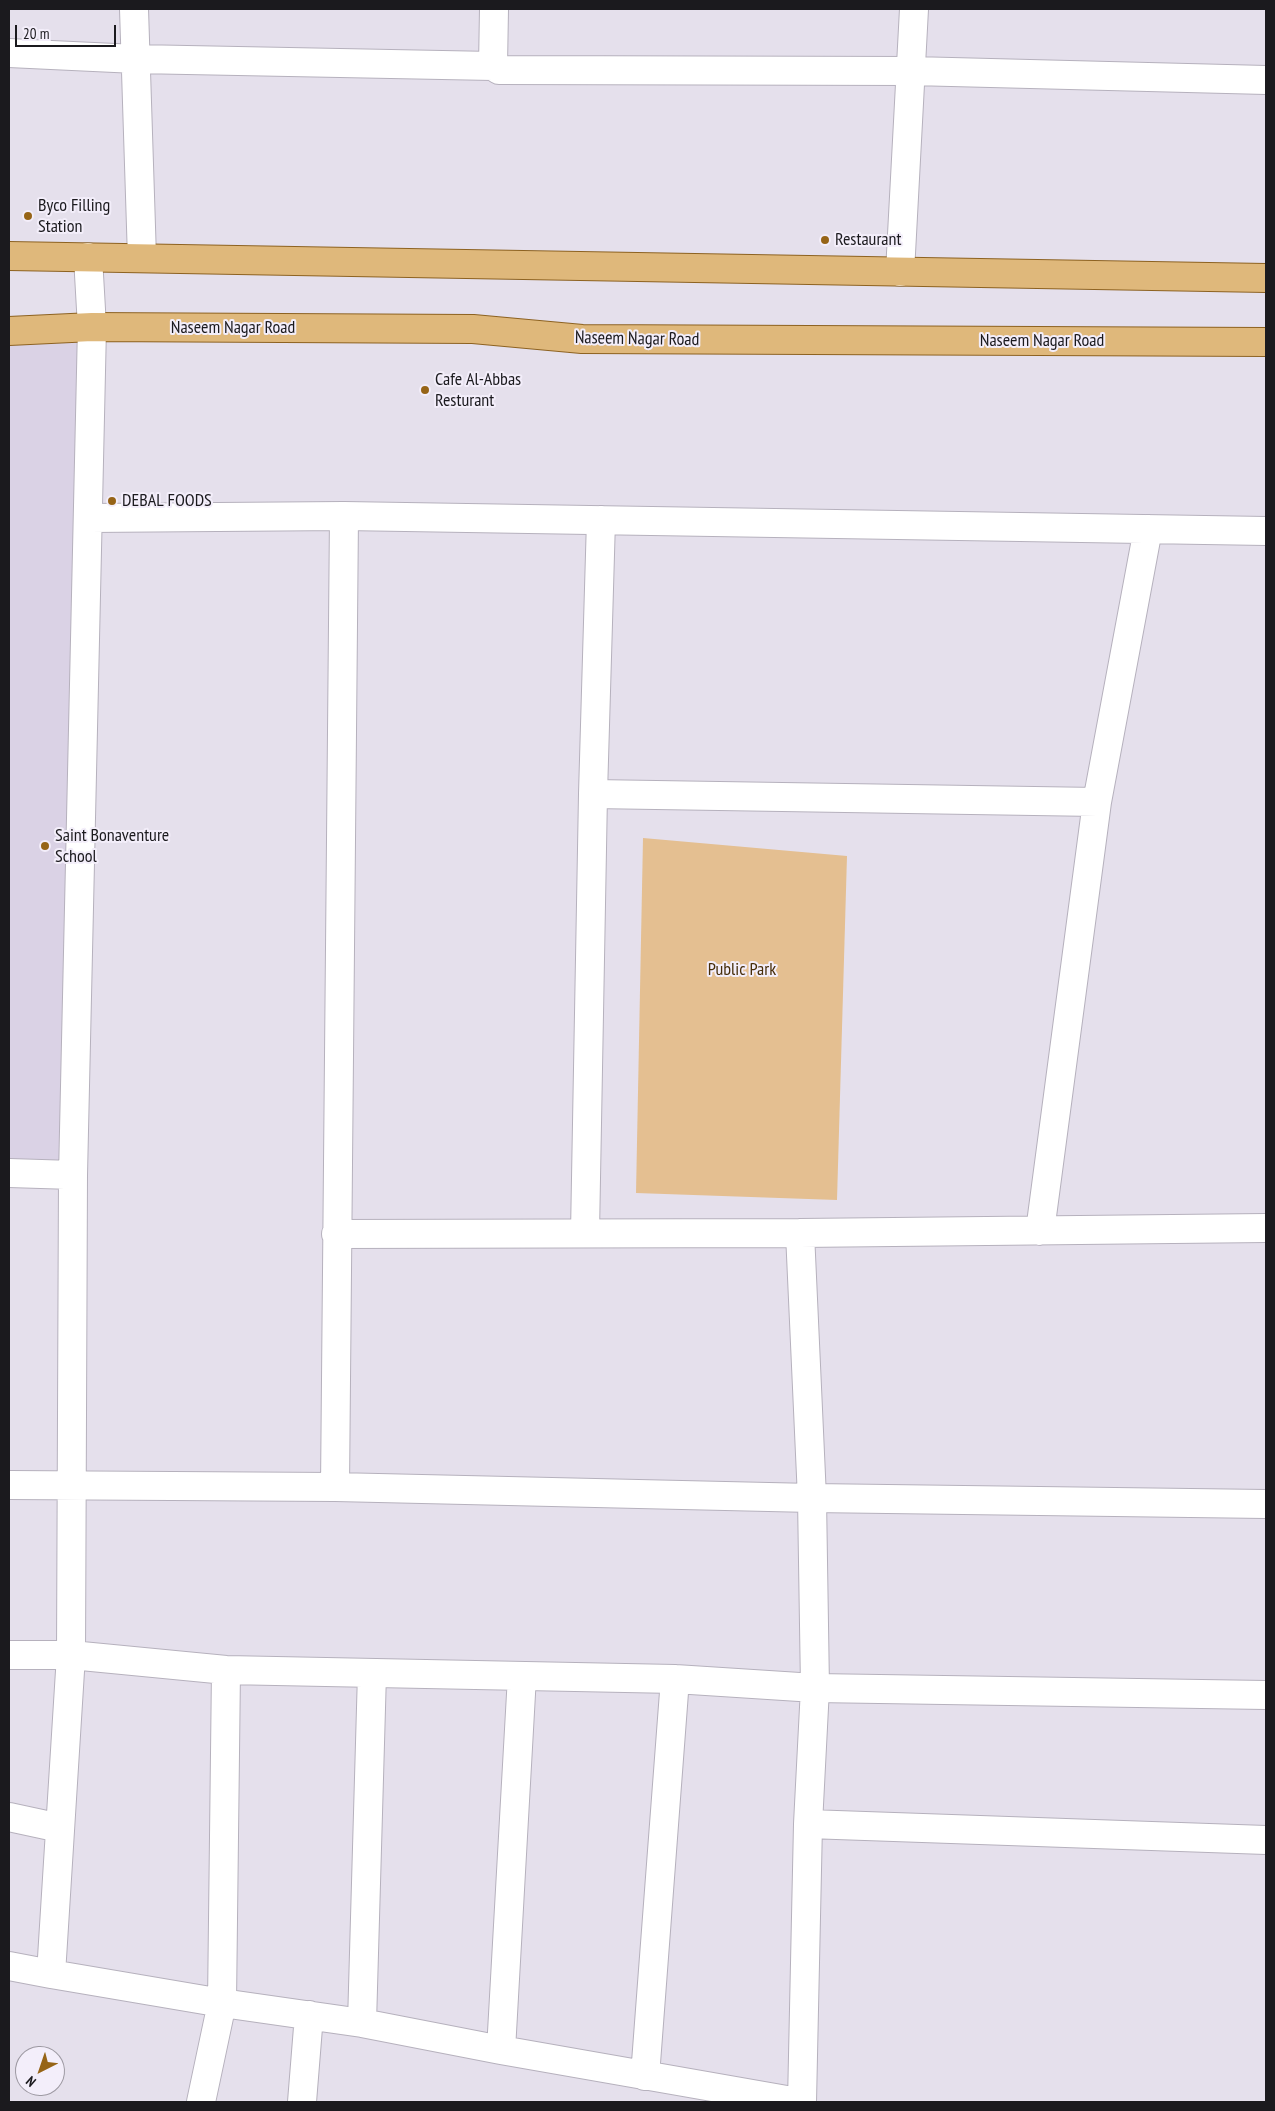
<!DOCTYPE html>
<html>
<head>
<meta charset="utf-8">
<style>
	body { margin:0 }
	#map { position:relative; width:1275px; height:2111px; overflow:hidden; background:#e5e0ec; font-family:"PT Sans Narrow",sans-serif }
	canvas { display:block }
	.frame { position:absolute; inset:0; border:10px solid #1b1a1e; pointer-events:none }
	.north { position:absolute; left:15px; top:2046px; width:50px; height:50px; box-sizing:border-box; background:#f3eefa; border:1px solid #9d99a2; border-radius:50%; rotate:221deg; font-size:14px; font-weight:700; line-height:20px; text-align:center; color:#1b1a1e }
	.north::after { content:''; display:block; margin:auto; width:18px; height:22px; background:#966416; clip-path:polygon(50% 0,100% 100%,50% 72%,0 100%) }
	.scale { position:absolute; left:15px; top:25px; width:101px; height:22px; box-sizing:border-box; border:2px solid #1b1a1e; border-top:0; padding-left:6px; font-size:15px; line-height:18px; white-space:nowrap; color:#1b1a1e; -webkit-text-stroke:4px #f3eefa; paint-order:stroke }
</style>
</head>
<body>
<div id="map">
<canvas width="1275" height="2111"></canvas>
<div class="frame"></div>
<div class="north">N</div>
<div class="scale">20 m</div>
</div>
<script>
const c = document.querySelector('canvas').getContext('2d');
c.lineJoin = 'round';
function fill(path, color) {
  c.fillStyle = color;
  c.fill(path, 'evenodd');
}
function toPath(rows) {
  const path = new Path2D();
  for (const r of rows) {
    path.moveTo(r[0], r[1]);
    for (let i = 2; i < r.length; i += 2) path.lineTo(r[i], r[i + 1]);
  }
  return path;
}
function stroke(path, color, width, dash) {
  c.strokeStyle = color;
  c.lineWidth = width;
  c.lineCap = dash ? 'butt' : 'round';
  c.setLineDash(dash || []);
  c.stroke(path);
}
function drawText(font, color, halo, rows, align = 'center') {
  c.font = font + ' "PT Sans Narrow",sans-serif';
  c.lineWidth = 4;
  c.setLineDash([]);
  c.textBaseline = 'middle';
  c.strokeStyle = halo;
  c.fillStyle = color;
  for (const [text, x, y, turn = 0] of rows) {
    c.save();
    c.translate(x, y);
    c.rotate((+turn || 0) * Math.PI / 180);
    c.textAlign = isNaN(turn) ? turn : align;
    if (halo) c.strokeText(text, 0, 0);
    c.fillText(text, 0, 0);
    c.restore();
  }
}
const built = toPath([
	[92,327,73,1175,9,1173,9,331]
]);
const green = toPath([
	[643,838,847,856,837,1200,636,1193]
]);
const minor = toPath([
	[134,9,142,258],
	[9,53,136,59,493,66,499,70,912,71,1266,80],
	[493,66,494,9],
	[900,272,914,9],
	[90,518,344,516,1266,531],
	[593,794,1097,802],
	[9,1173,73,1175],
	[1040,1231,1097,802,1148,529],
	[585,1233,593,794,601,520],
	[800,1233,812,1498,815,1688,808,1824,802,2102],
	[336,1234,800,1233,1266,1228],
	[9,1485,335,1487,812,1498,1266,1504],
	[335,1487,344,516],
	[9,1655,71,1655,226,1670,675,1679,815,1688,1266,1695],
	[9,1817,60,1828],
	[808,1824,1266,1840],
	[9,1966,51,1974,71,1655,73,1175,92,327,88,257],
	[51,1974,222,2003,362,2023,501,2050,798,2102],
	[362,2023,372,1673],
	[501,2050,522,1676],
	[645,2076,675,1679],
	[201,2102,222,2003,226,1670],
	[302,2102,309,2015]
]);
const primary = toPath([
	[9,256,1266,278],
	[9,331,92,327,473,329,582,339,1266,342]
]);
const markers = [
	[28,216,5,"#966416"],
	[825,240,5,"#966416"],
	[425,390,5,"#966416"],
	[112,501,5,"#966416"],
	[45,846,5,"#966416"]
];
const poiNames = [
	["Byco Filling",38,206],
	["Station",38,227],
	["Restaurant",835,240],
	["Cafe Al-Abbas",435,380],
	["Resturant",435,401],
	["DEBAL FOODS",122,501],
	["Saint Bonaventure",55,836],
	["School",55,857]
];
const streetNames = [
	["Naseem Nagar Road",233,328],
	["Naseem Nagar Road",637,339,1],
	["Naseem Nagar Road",1042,341]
];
const parkNames = [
	["Public Park",742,970]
];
fill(built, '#dad2e5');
fill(green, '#e4bf91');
stroke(minor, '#b6b1bd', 30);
stroke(primary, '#8d6221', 30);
stroke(minor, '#fff', 28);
stroke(primary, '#dfb87b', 28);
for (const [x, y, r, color] of markers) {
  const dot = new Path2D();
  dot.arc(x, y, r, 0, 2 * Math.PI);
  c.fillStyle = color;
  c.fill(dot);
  stroke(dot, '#f3eefa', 2);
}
drawText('18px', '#1b1a1e', '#f3eefa', poiNames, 'left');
drawText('18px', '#1b1a1e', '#f3eefa', streetNames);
drawText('18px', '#462d09', '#f3eefa', parkNames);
</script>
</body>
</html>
